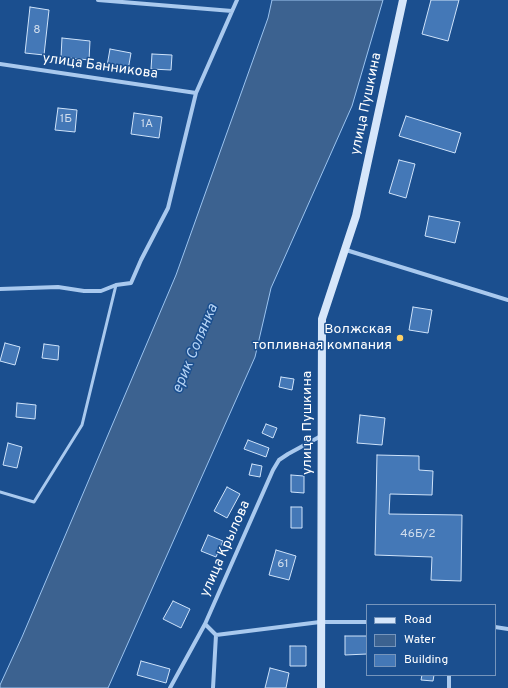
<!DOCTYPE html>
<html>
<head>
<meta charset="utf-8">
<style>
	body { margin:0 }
	#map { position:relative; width:508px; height:688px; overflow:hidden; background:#1b4f8f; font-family:Overpass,sans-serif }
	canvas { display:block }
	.legend { position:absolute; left:366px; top:604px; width:130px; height:72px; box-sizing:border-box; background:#1b4f8f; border:1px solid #7695bc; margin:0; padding:5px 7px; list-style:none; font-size:12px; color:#fff }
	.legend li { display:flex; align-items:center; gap:8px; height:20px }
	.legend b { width:20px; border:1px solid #7695bc }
</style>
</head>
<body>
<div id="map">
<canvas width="508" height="688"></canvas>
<ul class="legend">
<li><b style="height:5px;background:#d6e6fa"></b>Road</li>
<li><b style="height:11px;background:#3c6290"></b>Water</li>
<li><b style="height:11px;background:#4478b7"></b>Building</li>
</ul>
</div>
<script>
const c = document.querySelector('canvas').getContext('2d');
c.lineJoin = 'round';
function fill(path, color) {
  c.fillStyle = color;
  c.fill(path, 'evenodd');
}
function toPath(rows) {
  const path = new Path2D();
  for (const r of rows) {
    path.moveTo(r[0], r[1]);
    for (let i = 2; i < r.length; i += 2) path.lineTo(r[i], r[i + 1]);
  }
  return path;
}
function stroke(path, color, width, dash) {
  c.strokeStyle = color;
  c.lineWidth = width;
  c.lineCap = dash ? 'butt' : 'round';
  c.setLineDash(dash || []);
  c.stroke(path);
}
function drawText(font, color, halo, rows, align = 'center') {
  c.font = font + ' Overpass,sans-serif';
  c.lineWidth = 3;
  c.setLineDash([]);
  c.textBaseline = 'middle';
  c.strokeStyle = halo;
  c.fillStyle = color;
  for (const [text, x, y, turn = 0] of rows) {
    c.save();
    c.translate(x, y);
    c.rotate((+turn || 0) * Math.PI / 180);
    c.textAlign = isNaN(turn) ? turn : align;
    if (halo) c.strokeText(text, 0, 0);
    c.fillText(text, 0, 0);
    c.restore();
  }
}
const water = toPath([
	[272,0,383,0,352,106,271,288,255,357,108,688,0,688,0,685,22,637,176,275,268,18,272,0]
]);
const building = toPath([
	[431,0,459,0,448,41,422,34,431,0],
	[30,7,49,10,44,55,25,53,30,7],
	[62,38,90,41,89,60,61,57,62,38],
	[110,49,131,53,128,70,107,66,110,49],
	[152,54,172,55,171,70,151,69,152,54],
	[58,108,77,110,75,132,55,130,58,108],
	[134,113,162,117,159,138,131,134,134,113],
	[406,116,461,133,455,153,399,136,406,116],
	[399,160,415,164,406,198,389,193,399,160],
	[429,216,460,222,455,243,425,236,429,216],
	[413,307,432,310,428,333,409,330,413,307],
	[5,343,20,347,15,365,0,361,5,343],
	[44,344,59,346,58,360,42,358,44,344],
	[281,377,294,379,292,390,279,387,281,377],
	[17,403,36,405,35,419,16,417,17,403],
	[360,415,385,418,382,445,357,443,360,415],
	[266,424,277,428,273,438,262,433,266,424],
	[248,440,269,448,266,457,244,449,248,440],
	[8,443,22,447,17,468,3,465,8,443],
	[377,455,419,456,419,470,433,471,432,495,390,494,389,514,462,515,461,581,431,580,432,557,375,555,377,455],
	[252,464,262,466,260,477,249,475,252,464],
	[291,475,304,476,304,493,291,492,291,475],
	[227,487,240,494,227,518,214,511,227,487],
	[291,507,302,507,302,528,291,528,291,507],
	[208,535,223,541,216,557,201,551,208,535],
	[276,550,296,556,289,580,269,575,276,550],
	[173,601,190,609,181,628,163,619,173,601],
	[345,636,367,636,367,654,345,655,345,636],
	[290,646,306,646,306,666,290,666,290,646],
	[141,661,170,669,166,683,137,675,141,661],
	[270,668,289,673,286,688,265,688,270,668],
	[422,675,434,675,433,681,421,680,422,675]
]);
const service = toPath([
	[0,492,34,502,82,425,116,285]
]);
const minor = toPath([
	[98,0,232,11],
	[0,64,196,93],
	[346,250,508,300],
	[0,289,58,287,84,291,101,291,116,285,131,283,141,260,168,208,196,93,237,0],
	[205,624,216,635,320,622,367,622],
	[495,627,508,629],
	[449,675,449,688],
	[170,688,205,624,273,470,279,460,288,454,321,436],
	[213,688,216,635]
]);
const secondary = toPath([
	[321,688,322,319,356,216,403,0]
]);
const markers = [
	[400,338,4,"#ffd166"]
];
const numberNames = [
	["8",37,31],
	["1Б",66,120],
	["1А",147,125],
	["46Б/2",418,535],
	["61",283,565]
];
const streetNames = [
	["улица Банникова",100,67,8],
	["улица Пушкина",367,104,-78],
	["улица Пушкина",308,423,-90],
	["улица Крылова",226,549,-66]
];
const poiNames = [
	["Волжская",392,330],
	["топливная компания",392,346]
];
const waterNames = [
	["ерик Солянка",196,349,-67]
];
fill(water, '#3c6290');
stroke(water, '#9cc4f0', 1);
fill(building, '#4478b7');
stroke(building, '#cfe3fa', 1);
stroke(service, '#a9c9ee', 3);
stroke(minor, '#a9c9ee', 4);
stroke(secondary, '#d6e6fa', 8);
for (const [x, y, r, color] of markers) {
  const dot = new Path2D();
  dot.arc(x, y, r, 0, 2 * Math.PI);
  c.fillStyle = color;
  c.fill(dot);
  stroke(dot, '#1b4f8f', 1.5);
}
drawText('12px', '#d0dded', null, numberNames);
drawText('14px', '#fff', '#1b4f8f', streetNames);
drawText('14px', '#fff', '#1b4f8f', poiNames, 'right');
drawText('italic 15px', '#b5d3f5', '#1b4f8f', waterNames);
</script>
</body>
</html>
